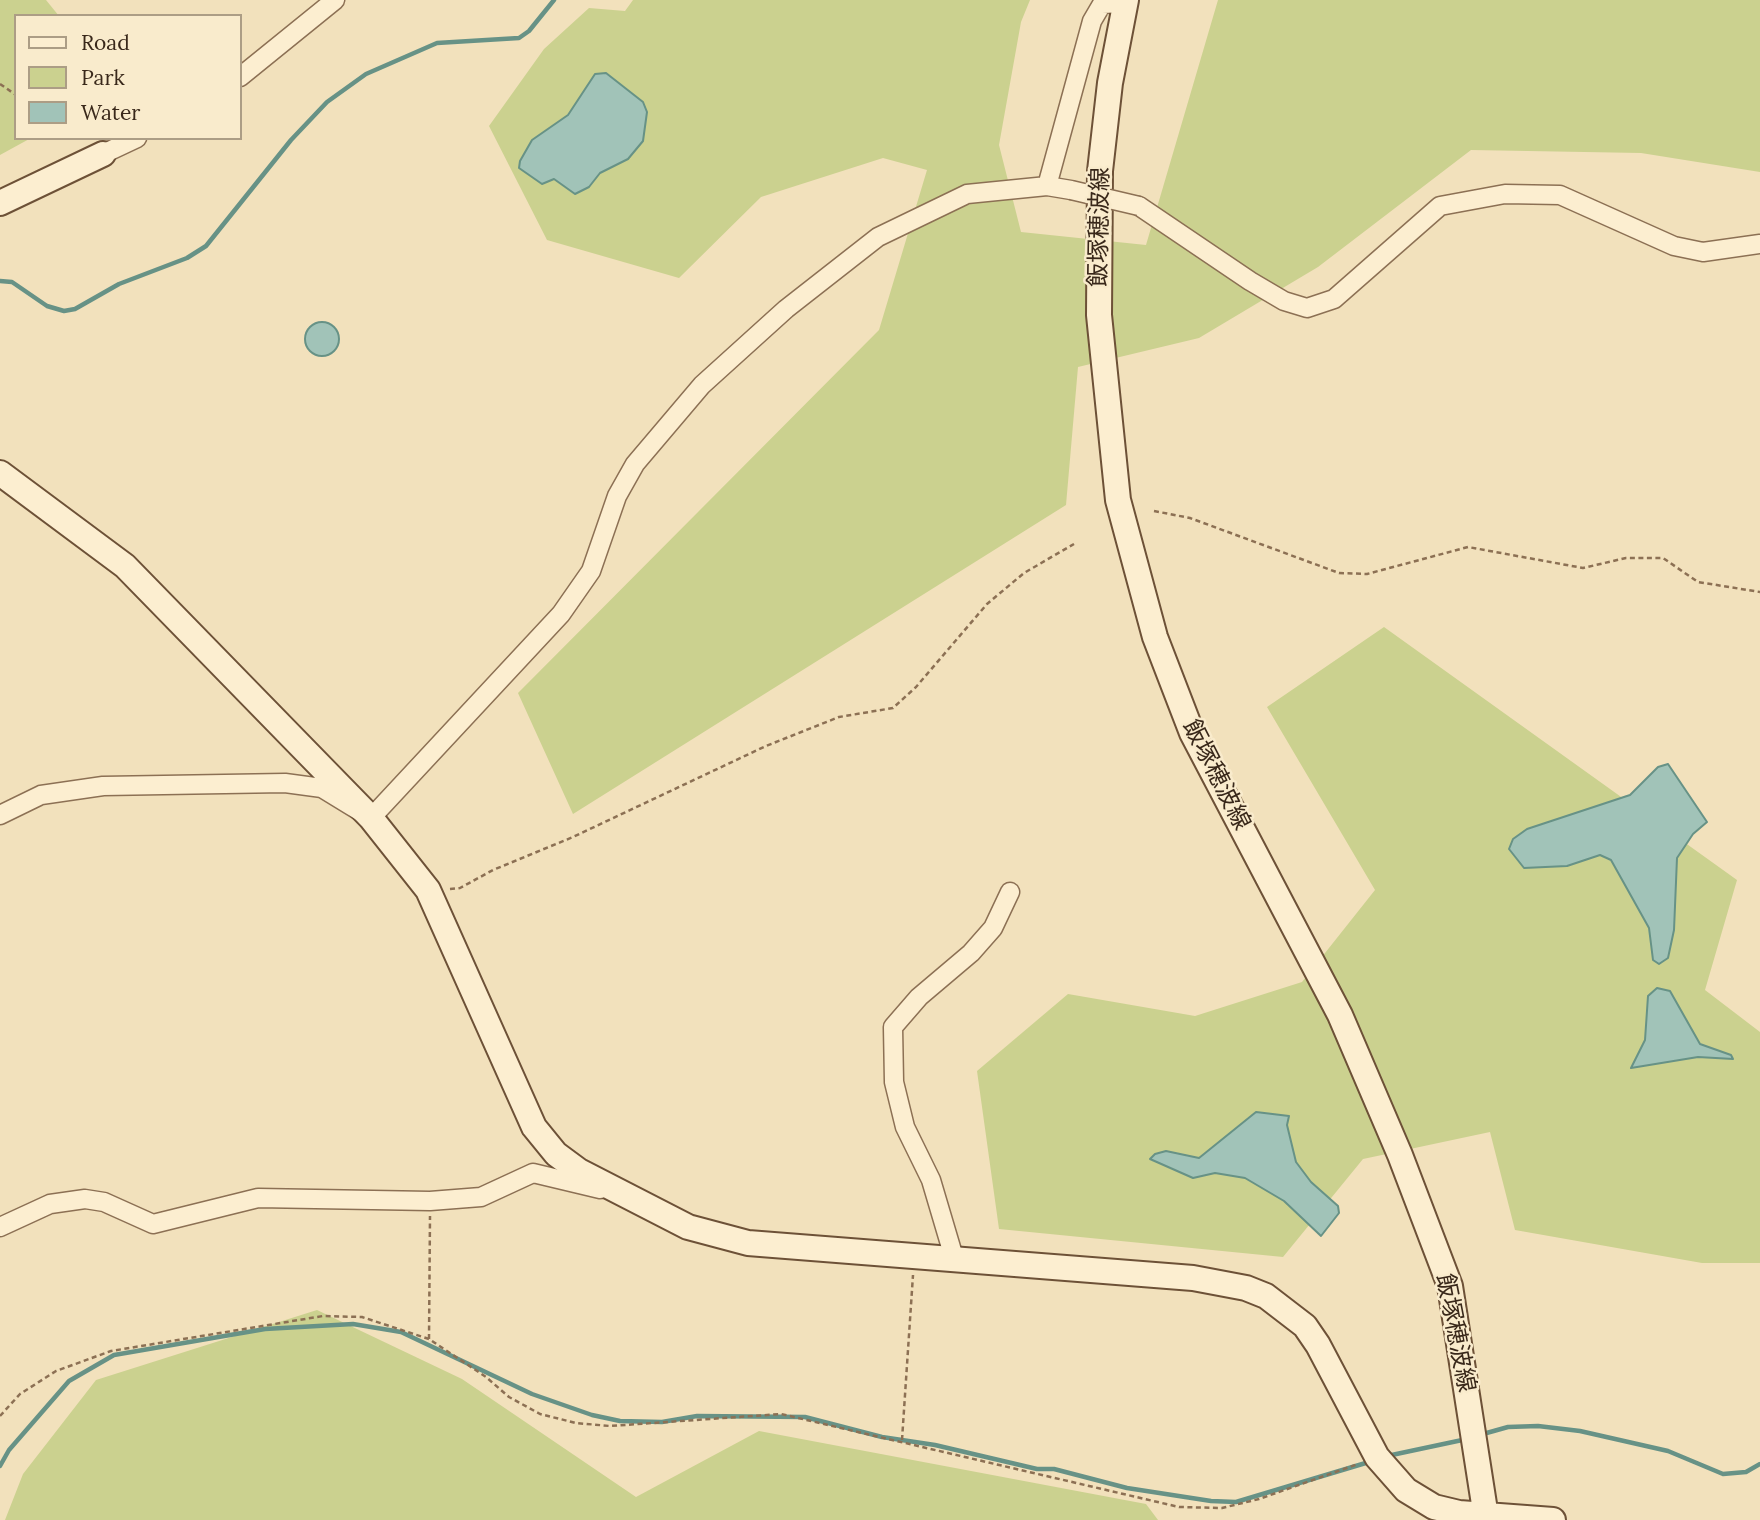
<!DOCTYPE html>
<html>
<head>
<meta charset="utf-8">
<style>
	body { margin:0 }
	#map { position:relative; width:1760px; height:1520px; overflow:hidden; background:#f2e1bc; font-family:Lora,serif }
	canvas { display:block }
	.legend { position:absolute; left:14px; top:14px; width:228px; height:126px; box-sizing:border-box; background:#f9ebcc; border:2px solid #ac9d85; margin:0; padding:9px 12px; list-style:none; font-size:21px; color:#39281a }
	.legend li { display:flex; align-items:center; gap:14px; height:35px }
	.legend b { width:35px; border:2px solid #ac9d85 }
</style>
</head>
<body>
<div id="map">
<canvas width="1760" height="1520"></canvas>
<ul class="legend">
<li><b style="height:9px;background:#fceed0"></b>Road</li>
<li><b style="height:19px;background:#cbd18f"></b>Park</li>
<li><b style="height:19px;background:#a1c3b8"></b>Water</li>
</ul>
</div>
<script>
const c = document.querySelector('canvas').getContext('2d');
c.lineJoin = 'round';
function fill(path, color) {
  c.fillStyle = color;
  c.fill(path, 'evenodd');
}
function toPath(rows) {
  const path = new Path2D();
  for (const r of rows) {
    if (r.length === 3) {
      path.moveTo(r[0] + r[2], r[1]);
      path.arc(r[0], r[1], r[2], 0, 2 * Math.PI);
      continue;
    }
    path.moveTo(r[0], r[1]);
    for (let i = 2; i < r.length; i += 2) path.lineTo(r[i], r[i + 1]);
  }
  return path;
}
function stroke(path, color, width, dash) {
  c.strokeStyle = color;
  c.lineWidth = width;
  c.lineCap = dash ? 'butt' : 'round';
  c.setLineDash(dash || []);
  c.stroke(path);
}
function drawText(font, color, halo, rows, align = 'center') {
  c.font = font + ' Lora,"Noto Sans JP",serif';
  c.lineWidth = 5;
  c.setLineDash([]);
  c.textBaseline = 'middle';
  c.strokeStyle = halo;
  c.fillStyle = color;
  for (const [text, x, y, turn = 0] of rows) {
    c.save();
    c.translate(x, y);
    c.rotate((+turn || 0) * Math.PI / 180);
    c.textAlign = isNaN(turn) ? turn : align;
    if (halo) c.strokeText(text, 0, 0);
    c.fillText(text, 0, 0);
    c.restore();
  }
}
const green = toPath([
	[0,0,46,0,59,16,16,16,16,138,31,138,0,155],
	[633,0,1030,0,1021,22,999,145,1021,232,1146,245,1218,0,1760,0,1760,172,1641,153,1471,150,1318,267,1199,338,1078,367,1066,505,573,814,518,693,879,330,927,170,883,158,761,197,679,278,547,240,489,126,544,49,589,8,625,11],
	[1384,627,1737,880,1705,990,1760,1032,1760,1263,1702,1263,1515,1230,1490,1132,1363,1159,1283,1257,999,1229,977,1071,1068,994,1195,1016,1302,982,1375,890,1267,707],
	[317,1310,462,1379,636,1497,759,1431,1146,1504,1158,1520,5,1520,23,1474,96,1380]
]);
const water = toPath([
	[606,73,643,102,647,112,643,141,628,159,600,173,589,187,575,194,554,179,542,184,519,168,520,161,532,140,568,115,595,74,606,73],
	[322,339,17],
	[1668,764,1707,822,1693,834,1677,858,1674,930,1668,958,1659,964,1653,960,1649,928,1611,860,1600,855,1567,866,1524,868,1509,849,1513,839,1527,829,1630,795,1658,767,1668,764],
	[1657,988,1670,991,1700,1044,1731,1055,1733,1059,1698,1057,1631,1068,1645,1040,1648,996,1657,988],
	[1256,1112,1289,1116,1287,1125,1296,1162,1311,1182,1338,1206,1339,1213,1321,1236,1284,1201,1245,1178,1215,1173,1193,1178,1150,1159,1155,1154,1166,1151,1199,1158,1256,1112]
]);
const stream = toPath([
	[0,281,12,282,47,306,64,311,75,309,119,284,187,258,206,246,291,140,327,102,366,74,437,43,519,38,529,31,554,0],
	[1483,1434,1508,1427,1538,1426,1580,1431,1668,1451,1723,1474,1746,1472,1760,1464],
	[1387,1456,1467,1439],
	[0,1466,9,1450,69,1381,114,1355,265,1329,353,1324,401,1332,532,1394,592,1415,620,1421,662,1422,697,1416,805,1417,882,1437,935,1445,1037,1469,1054,1469,1127,1488,1211,1501,1236,1502,1369,1462]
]);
const path = toPath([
	[0,84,16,95],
	[1154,511,1190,518,1339,573,1367,574,1468,547,1583,568,1626,558,1663,558,1698,582,1760,592],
	[450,889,460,888,493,870,573,837,766,746,839,717,893,708,916,687,987,604,1024,573,1074,544],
	[429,1339,430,1216],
	[0,1416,20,1394,56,1371,111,1351,323,1316,362,1317,429,1339,486,1377,509,1397,540,1414,576,1423,610,1426,781,1414,1179,1507,1222,1508,1259,1499,1358,1464],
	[902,1440,913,1275]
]);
const street = toPath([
	[240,77,335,0],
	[103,154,137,138],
	[1047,186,1092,21,1102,4,1125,3],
	[1139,206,1250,281,1284,301,1307,308,1334,299,1440,206,1505,194,1560,195,1674,246,1703,252,1760,244],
	[0,815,41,795,103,786,285,783,322,788,371,818,561,614,591,571,617,496,635,464,702,385,786,309,878,237,967,194,1047,186,1071,190],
	[0,1227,50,1204,85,1199,104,1202,153,1224,258,1198,430,1201,481,1197,533,1173,600,1189],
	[955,1261,931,1180,905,1127,894,1082,893,1027,919,997,971,953,993,928,1010,892]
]);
const secondary = toPath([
	[1126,0,1110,83,1100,171,1099,315,1118,500,1155,637,1192,733,1340,1015,1400,1155,1450,1286,1486,1517],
	[0,203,103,154],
	[0,473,125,566,371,818,428,890,534,1127,556,1154,579,1171,688,1227,748,1243,1193,1278,1246,1288,1266,1296,1305,1326,1318,1345,1377,1457,1406,1490,1434,1507,1459,1513,1553,1520]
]);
const streetBridge = toPath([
	[1071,190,1139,206]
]);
const streetNames = [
	["飯塚穂波線",1100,227,-89],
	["飯塚穂波線",1216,775,63],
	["飯塚穂波線",1455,1333,79]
];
fill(green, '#cbd18f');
fill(water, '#a1c3b8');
stroke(water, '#679286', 2);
stroke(stream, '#679286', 4.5);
stroke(street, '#8c7054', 21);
stroke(secondary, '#6d5137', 28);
stroke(path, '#8c7054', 2.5, [5, 3.5]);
stroke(street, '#fceed0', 18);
stroke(secondary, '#fceed0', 24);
stroke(streetBridge, '#8c7054', 21, []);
stroke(streetBridge, '#fceed0', 18);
drawText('24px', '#39281a', '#f9ebcc', streetNames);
</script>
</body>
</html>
